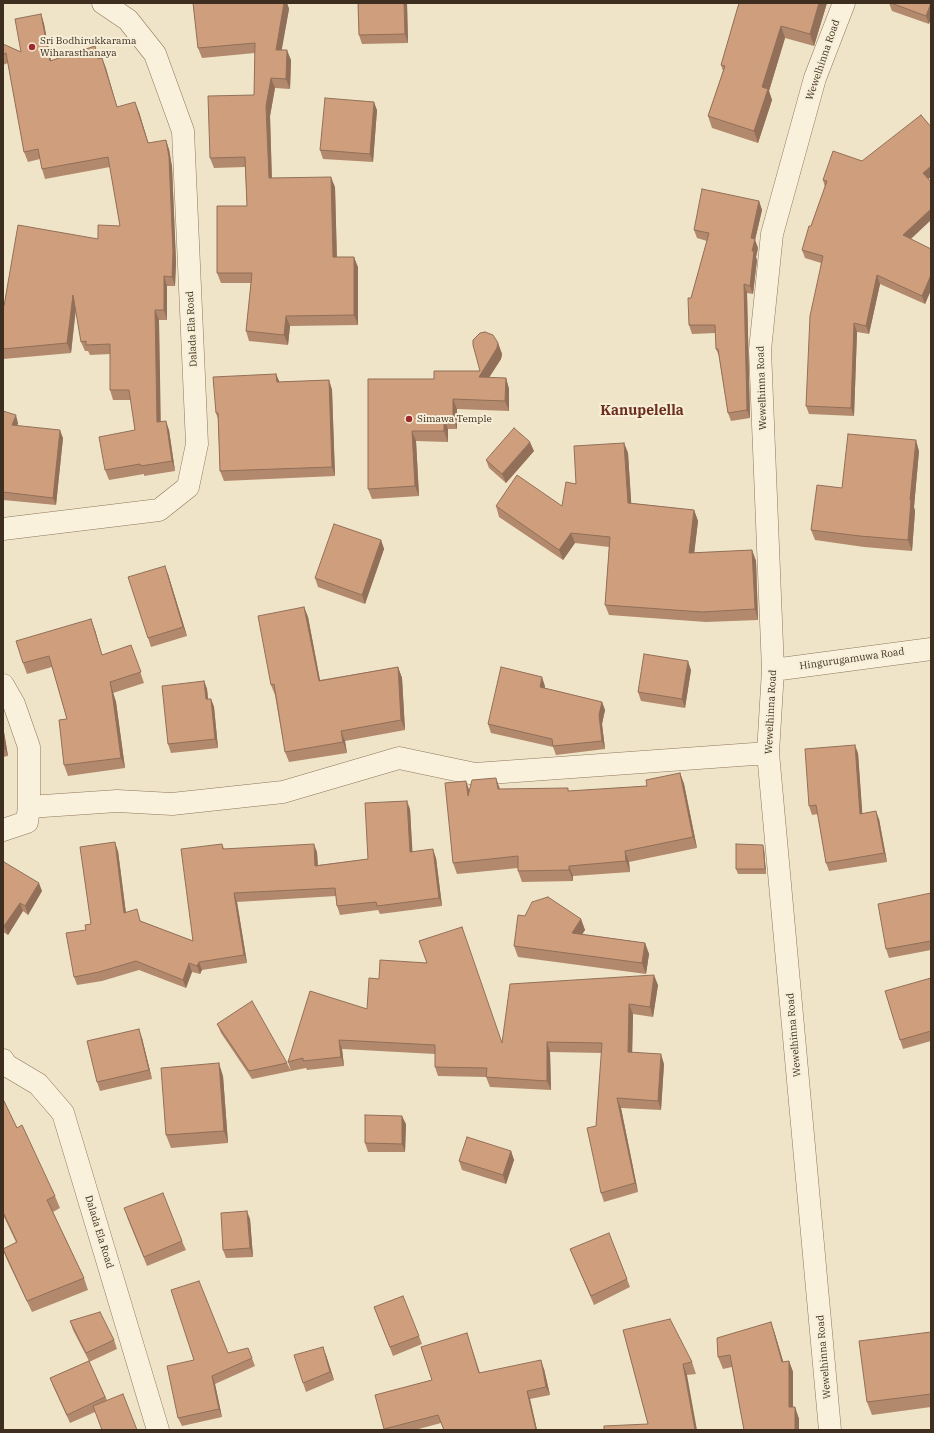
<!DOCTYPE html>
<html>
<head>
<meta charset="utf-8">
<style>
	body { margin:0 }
	#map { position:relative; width:934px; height:1433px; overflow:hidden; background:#f0e4c8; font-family:"IBM Plex Serif",serif }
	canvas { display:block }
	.frame { position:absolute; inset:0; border:4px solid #3d2e20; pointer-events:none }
</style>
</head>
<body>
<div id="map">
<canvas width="934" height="1433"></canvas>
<div class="frame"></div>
</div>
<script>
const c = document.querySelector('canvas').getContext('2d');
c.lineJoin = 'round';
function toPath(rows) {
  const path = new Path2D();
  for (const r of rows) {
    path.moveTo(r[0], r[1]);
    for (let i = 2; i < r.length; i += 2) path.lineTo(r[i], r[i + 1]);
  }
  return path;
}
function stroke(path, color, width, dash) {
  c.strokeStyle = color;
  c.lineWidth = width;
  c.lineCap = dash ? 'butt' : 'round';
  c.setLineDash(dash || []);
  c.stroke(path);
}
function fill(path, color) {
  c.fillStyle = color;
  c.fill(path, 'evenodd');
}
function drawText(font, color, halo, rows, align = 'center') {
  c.font = font + ' "IBM Plex Serif",serif';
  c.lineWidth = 4;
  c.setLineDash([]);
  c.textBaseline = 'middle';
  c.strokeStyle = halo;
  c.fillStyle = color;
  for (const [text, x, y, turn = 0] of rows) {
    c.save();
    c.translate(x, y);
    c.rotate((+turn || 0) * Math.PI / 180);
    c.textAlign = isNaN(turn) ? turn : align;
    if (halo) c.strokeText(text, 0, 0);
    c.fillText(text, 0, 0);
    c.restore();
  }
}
const minor = toPath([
	[3,529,159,510,188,487,197,444,183,131,155,54,128,20,103,3],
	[773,670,931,649],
	[3,685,14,704,29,747,29,807,27,822,3,830],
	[29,807,117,801,172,804,283,792,399,758,475,774,768,753],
	[3,1060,6,1065,38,1084,63,1113,158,1430],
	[830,1430,768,753,773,670,760,350,772,234,815,78,844,3]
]);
const wall = toPath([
	[193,3,287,3,289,9,281,50,291,60,290,89,275,88,270,116,272,178,335,187,337,257,358,267,358,325,290,326,288,345,249,341,246,331,251,283,221,283,217,273,247,206,245,167,214,168,210,158,254,95,255,53,202,58,198,48],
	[358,3,407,3,408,43,362,44,359,35],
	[739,3,827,3,814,46,785,38,769,91,772,100,758,143,712,128,708,116,723,71,721,65],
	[889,3,931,3,929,24,892,11],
	[41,14,44,24,51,60,99,59,102,58,117,107,139,112,148,142,169,149,172,167,176,262,175,286,167,286,167,320,159,320,160,421,169,430,175,471,144,476,144,474,109,480,105,470,135,430,131,400,113,400,110,390,110,354,90,355,88,351,85,351,81,342,76,310,71,353,3,359,3,306,4,306,98,239,120,226,110,167,45,179,42,169,40,159,28,162,24,152,8,63,3,65,3,44,21,52],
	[377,110,373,162,323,159,320,150],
	[862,161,928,179,931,220,911,239,931,249,931,290,925,304,880,284,869,334,857,332,854,416,809,414,806,406,821,263,805,258,802,250,811,226,825,187,823,180],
	[759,201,762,210,755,240,758,248,756,257,757,260,753,294,747,293,750,418,731,421,728,413,719,356,716,349,716,333,692,334,689,325,691,298,707,241,697,238,694,230],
	[498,343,502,354,501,359,489,378,506,378,509,389,509,411,457,409,457,429,448,429,448,442,416,441,419,496,372,499,368,489,434,379,480,371],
	[276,374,279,382,329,380,332,390,335,476,224,481,220,471,218,419,216,413],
	[3,411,18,423,17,426,63,438,56,505,3,500],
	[624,443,628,453,631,503,694,510,698,521,694,553,752,550,756,561,758,620,706,622,609,615,605,605,609,547,575,543,563,560,499,517,496,506,562,506,576,484],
	[534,451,506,483,489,468,486,460],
	[919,451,914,507,915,511,912,551,864,547,815,540,811,530,842,488],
	[381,540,384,549,365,604,318,587,315,578],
	[168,574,187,636,151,647,148,638],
	[304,607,308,617,320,680,398,667,402,678,405,730,345,741,347,753,289,762,285,752,275,695,271,685],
	[95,630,102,655,131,645,144,683,113,693,116,702,125,768,68,776,64,765,67,719,52,667,27,674,23,663],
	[691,670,685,708,641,701,638,692],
	[204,681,207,689,208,699,211,699,214,707,218,748,171,753,168,744],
	[545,686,545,688,602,702,605,710,602,724,605,749,556,755,553,747,491,733,488,724],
	[3,726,8,756,3,757],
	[858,753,862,813,879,819,887,862,829,871,826,863,818,814,812,815,809,806],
	[680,773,684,784,697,848,629,862,630,872,573,876,573,881,522,882,518,871,518,868,457,874,453,863,470,791,500,789,569,791,647,786],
	[410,809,412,852,436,858,442,906,380,914,378,910,340,915,337,906,336,896,237,902,247,963,202,970,200,974,192,972,186,988,139,970,102,981,77,985,74,977,86,930,91,924,118,851,126,913,141,921,193,941,222,844,224,849,317,852,318,865,368,859],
	[764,849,766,874,738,874,736,869],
	[3,863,42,891,28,915,23,911,8,935,3,932],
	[931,893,931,950,889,958,886,949],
	[525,916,581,919,585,930,582,934,645,943,649,954,646,974,518,957,514,946],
	[931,978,931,1041,903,1049,900,1040],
	[658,985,653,1017,633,1014,632,1052,664,1064,661,1110,621,1108,638,1192,604,1202,601,1193,596,1126,602,1053,550,1052,551,1090,490,1087,486,1077,438,1076,435,1067,435,1054,342,1049,344,1066,307,1070,306,1068,291,1071,288,1062,367,1009,502,1043],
	[217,1024,287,1063,291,1071,252,1079,221,1033],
	[142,1038,152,1079,100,1091,97,1082],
	[223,1076,228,1143,171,1148,166,1135],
	[3,1099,17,1128,55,1196,60,1208,53,1212,84,1278,88,1290,32,1312,7,1260,3,1250,16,1242,3,1215],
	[406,1124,405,1152,368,1152,365,1143],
	[511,1151,514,1160,506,1184,462,1170,459,1161],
	[127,1217,182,1241,186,1250,147,1266],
	[250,1219,253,1257,226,1258,223,1250],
	[570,1249,627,1279,630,1287,594,1305],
	[374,1307,419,1336,422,1344,393,1356],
	[70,1321,114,1340,117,1349,89,1362,107,1400,95,1412,70,1423,53,1386,50,1378,89,1361,73,1330],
	[771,1322,775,1334,783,1362,789,1361,793,1372,793,1407,795,1407,799,1419,799,1430,744,1430,732,1367,723,1369,718,1357],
	[623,1330,692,1362,696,1374,687,1375,648,1424],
	[931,1332,931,1407,872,1415,867,1402],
	[467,1333,480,1373,544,1369,550,1395,530,1399,537,1430,444,1430,441,1423,415,1430,385,1430,375,1395,432,1380],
	[248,1348,255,1366,215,1384,222,1417,182,1426,178,1418,228,1353],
	[326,1355,334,1380,306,1392,303,1383]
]);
const shadedWall = toPath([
	[284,3,287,3,289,9,280,60,276,50],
	[404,3,407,3,408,43,405,34],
	[819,3,827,3,814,46,810,34],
	[931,3,931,19,929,24,926,16],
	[41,14,44,24,53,71,50,61],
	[781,26,785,38,769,91,772,100,758,143,754,131,762,87],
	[287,50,291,60,290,89,286,79],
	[102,58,106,68,120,117,117,107],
	[271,78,275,88,270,116,272,188,269,178,266,106],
	[135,102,139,112,151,152,148,143],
	[374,102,377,110,373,162,370,154],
	[166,140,169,149,172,167,176,262,175,286,172,277],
	[931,166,931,177,926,181,923,173],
	[331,177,335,187,337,267,333,257],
	[759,201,762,210,755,240,758,248,756,257,757,260,753,294,750,286,752,251,751,238],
	[931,209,931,220,906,243,903,235],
	[354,257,358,267,358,325,354,315],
	[877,275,880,284,869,334,866,326],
	[931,275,931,290,925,304,922,296],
	[164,276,167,286,167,320,164,310],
	[744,284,747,293,750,418,747,410],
	[73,295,76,305,71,353,67,343],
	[155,310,159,320,161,432,157,422],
	[286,316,290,326,288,345,284,335],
	[854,323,857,332,854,416,851,408],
	[498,343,502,354,501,359,482,388,479,377],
	[276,374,280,383,277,382],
	[506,378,509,389,509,411,505,401],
	[329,380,332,390,335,476,332,467],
	[453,399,457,409,457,429,453,418],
	[16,415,18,423,15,433,12,425],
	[444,418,448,429,448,442,444,431],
	[166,421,169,430,175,471,172,461],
	[60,430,63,438,56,505,53,498],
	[412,431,416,441,419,496,415,486],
	[916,440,919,451,914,507,915,511,912,551,908,540,910,500],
	[530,442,534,451,506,483,502,474],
	[624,443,628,453,632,514,628,503],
	[694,510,698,521,693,564,689,553],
	[571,533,575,543,563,560,559,550],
	[381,540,384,549,365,604,362,595],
	[752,550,756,561,758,620,755,609],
	[165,566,168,574,187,636,183,627],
	[304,607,308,617,322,691,319,681],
	[91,619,95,630,105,666,102,655],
	[688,661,691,670,685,708,682,699],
	[398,667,402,678,405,730,401,720],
	[542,677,545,686,543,696,540,687],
	[204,681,207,689,209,708,206,699],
	[110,682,116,702,125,768,121,758],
	[211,699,214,707,218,748,215,739],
	[602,702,605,710,602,724,605,749,602,741,599,715],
	[3,726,8,756,5,749,3,735],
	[341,731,345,741,347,753,343,742],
	[855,745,858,753,863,822,860,814],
	[680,773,684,784,697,848,693,837],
	[496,778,500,789,498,789],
	[466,781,470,792,468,796],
	[407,801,410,809,413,860,410,852],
	[876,811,879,819,887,862,884,853],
	[115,842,118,851,127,922,124,913],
	[314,844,317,852,318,874,315,866],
	[763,845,764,849,766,874,765,869],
	[433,849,436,858,442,906,439,898],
	[625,851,629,862,630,872,626,861],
	[569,866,573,876,573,881,569,870],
	[39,883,42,891,28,915,25,906],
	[234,893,237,902,247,963,244,955],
	[20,903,23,911,8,935,4,926],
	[581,919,585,930,576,944,572,933],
	[645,943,649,954,646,974,642,963],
	[199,962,202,970,200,974,197,966],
	[189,963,192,972,186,988,183,980],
	[654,975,658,985,653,1017,650,1007],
	[629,1004,633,1014,632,1061,628,1052],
	[139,1029,142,1038,152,1079,149,1070],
	[339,1040,342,1049,344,1066,341,1057],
	[547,1042,550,1052,551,1090,547,1081],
	[661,1054,664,1064,661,1110,658,1101],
	[219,1063,223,1076,228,1143,224,1131],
	[617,1098,621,1108,638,1192,635,1183],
	[402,1116,406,1124,405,1152,402,1144],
	[511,1151,514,1160,506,1184,503,1175],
	[247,1211,250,1219,253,1257,250,1248],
	[771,1322,775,1334,787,1374,782,1362],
	[323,1347,326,1355,334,1380,330,1372],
	[541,1360,544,1369,550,1395,546,1387],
	[789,1361,793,1372,793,1419,789,1407],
	[683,1364,687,1375,697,1430,695,1430],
	[212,1376,215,1384,222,1417,219,1409],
	[527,1391,530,1399,537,1430,536,1430],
	[795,1407,799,1419,799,1430,795,1430]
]);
const building = toPath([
	[193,3,284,3,276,50,287,50,286,79,271,78,266,106,269,178,331,177,333,257,354,257,354,315,286,316,284,335,246,331,252,273,217,273,217,206,247,206,245,157,210,158,208,96,254,95,255,43,198,48,193,3],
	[358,3,404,3,405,34,359,35,358,3],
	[739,3,819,3,810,34,781,26,762,87,768,89,754,131,708,116,725,66,721,65,739,3],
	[891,3,931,3,926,16,891,3],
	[41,14,50,61,95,46,98,59,102,58,117,107,135,102,148,143,166,140,169,157,173,252,172,277,164,276,164,310,155,310,157,422,166,421,172,461,141,466,140,464,105,470,99,437,135,430,129,390,110,390,110,344,86,345,86,341,81,342,73,295,67,343,3,349,3,306,4,306,18,225,98,239,98,225,120,226,108,157,42,169,38,149,24,152,6,53,3,54,3,44,21,52,15,19,41,14],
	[325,98,374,102,370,154,320,150,325,98],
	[921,115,931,127,931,166,923,173,931,182,931,209,903,235,931,249,931,275,922,296,877,275,866,326,854,323,851,408,806,406,810,316,823,256,802,250,809,226,811,226,827,181,823,180,833,151,862,161,921,115],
	[702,189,759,201,751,238,755,239,752,251,754,251,750,286,744,284,747,410,728,413,718,349,716,349,715,325,689,325,688,298,691,298,709,233,694,230,702,189],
	[485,332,493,335,498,343,497,348,479,377,506,378,505,401,453,399,453,418,444,418,444,431,412,431,415,486,368,489,368,379,434,379,434,371,480,371,473,345,473,340,480,333,485,332],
	[276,374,277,382,329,380,332,467,220,471,218,413,216,413,213,377,276,374],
	[3,411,16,415,12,425,60,430,53,498,3,492,3,411],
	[514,428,530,442,502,474,486,460,514,428],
	[848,434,916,440,910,500,911,500,908,540,860,536,811,530,817,485,842,488,848,434],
	[624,443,628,503,694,510,689,553,752,550,755,609,702,612,605,605,610,537,571,533,559,550,496,506,517,475,562,506,566,482,576,484,574,446,624,443],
	[334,524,381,540,362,595,315,578,334,524],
	[165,566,183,627,148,638,128,577,165,566],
	[304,607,319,681,398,667,401,720,341,731,343,742,285,752,274,684,271,685,258,616,304,607],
	[91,619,102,655,131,645,141,672,110,682,112,692,121,758,64,765,59,720,67,719,49,656,23,663,16,641,91,619],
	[644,654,688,661,682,699,638,692,644,654],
	[501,667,542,677,540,687,602,702,599,715,602,741,553,746,552,739,488,724,501,667],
	[204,681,206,699,211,699,215,739,168,744,162,686,204,681],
	[3,735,5,749,3,749,3,735],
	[855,745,860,814,876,811,884,853,826,863,816,805,809,806,805,749,855,745],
	[680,773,693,837,625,851,626,861,569,866,569,870,518,871,518,856,453,863,445,783,466,781,468,796,472,780,496,778,498,789,568,788,568,791,647,786,646,780,680,773],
	[407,801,410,852,433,849,439,898,377,906,376,902,337,906,335,888,234,893,244,955,199,962,197,966,189,963,183,980,136,961,99,972,74,977,66,933,86,930,85,925,91,924,80,847,115,842,124,913,137,909,140,921,193,941,181,849,222,844,223,849,314,844,315,866,368,859,365,803,407,801],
	[736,844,763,845,765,869,736,869,736,844],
	[4,862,39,883,25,906,20,903,4,926,3,925,3,863,4,862],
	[931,893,931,941,886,949,878,904,931,893],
	[548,897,581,919,572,933,645,943,642,963,514,946,518,915,525,916,532,902,548,897],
	[462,927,502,1043,510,984,654,975,650,1007,629,1004,628,1052,661,1054,658,1101,617,1098,635,1183,601,1193,587,1128,596,1126,602,1043,547,1042,547,1081,486,1077,487,1068,435,1067,435,1045,339,1040,341,1057,303,1061,303,1058,288,1062,310,991,367,1009,369,978,379,979,380,960,427,963,419,941,462,927],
	[931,978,931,1031,900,1040,885,991,931,978],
	[252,1001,287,1063,249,1071,217,1024,252,1001],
	[139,1029,149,1070,97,1082,87,1041,139,1029],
	[219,1063,224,1131,166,1135,161,1068,219,1063],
	[3,1099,17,1128,22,1125,55,1196,47,1200,84,1278,27,1301,3,1249,17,1242,3,1212,3,1099],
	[365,1115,402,1116,402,1144,365,1143,365,1115],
	[467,1137,511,1151,503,1175,459,1161,467,1137],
	[163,1193,182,1241,144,1257,124,1208,163,1193],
	[247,1211,250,1248,223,1250,221,1213,247,1211],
	[609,1233,627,1279,591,1296,570,1249,609,1233],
	[199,1281,228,1353,248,1348,252,1358,212,1376,219,1409,178,1418,167,1366,194,1360,171,1290,199,1281],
	[403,1296,419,1336,390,1347,374,1307,403,1296],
	[100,1312,114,1340,86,1353,70,1321,100,1312],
	[670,1319,692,1362,683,1364,695,1430,604,1430,604,1426,648,1424,623,1330,670,1319],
	[771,1322,782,1362,789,1361,789,1407,795,1407,795,1430,744,1430,730,1355,718,1357,717,1338,771,1322],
	[931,1332,931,1394,867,1402,859,1341,931,1332],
	[467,1333,479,1373,541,1360,546,1387,527,1391,536,1430,444,1430,438,1415,384,1429,375,1395,432,1380,421,1347,467,1333],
	[323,1347,330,1372,303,1383,294,1355,323,1347],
	[89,1361,105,1397,67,1415,50,1378,89,1361],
	[123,1394,137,1430,102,1430,93,1406,123,1394]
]);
const markers = [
	[32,47,4,"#9e2a2b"],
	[409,419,4,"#9e2a2b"]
];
const poiNames = [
	["Sri Bodhirukkarama",40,41],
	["Wiharasthanaya",40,53],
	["Simawa Temple",417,419]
];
const streetNames = [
	["Wewelhinna Road",823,60,-71],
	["Dalada Ela Road",192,329,-93],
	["Wewelhinna Road",762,388,-92],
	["Hingurugamuwa Road",852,659,-8],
	["Wewelhinna Road",771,712,-87],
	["Wewelhinna Road",794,1035,-95],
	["Dalada Ela Road",99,1232,73],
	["Wewelhinna Road",824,1357,-95]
];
const districtNames = [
	["Kanupelella",642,411]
];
stroke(minor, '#8d765c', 23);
stroke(minor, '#faf1dc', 22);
fill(wall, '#b2896c');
fill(shadedWall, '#916f58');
fill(building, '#cf9f7d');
stroke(building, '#916f58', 1);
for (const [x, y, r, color] of markers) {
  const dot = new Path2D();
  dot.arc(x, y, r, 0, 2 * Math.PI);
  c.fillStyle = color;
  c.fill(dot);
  stroke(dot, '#f7eed8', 1.5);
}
drawText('10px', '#3d2e20', '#f7eed8', poiNames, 'left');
drawText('10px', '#3d2e20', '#f7eed8', streetNames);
drawText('bold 14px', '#6b2e1e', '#f7eed8', districtNames);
</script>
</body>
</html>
